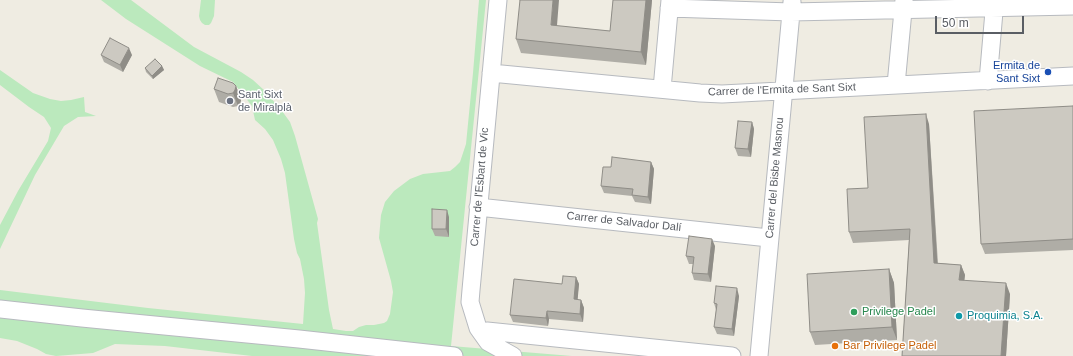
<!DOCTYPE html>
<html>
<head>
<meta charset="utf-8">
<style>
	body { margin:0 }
	#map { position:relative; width:1073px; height:356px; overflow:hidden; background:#efece2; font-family:Helvetica,sans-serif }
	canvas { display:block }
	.scale { position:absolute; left:935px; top:16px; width:89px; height:18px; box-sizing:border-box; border:2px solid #5a5e64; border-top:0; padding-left:5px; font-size:12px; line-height:14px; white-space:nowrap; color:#5a5e64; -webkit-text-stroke:3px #fff; paint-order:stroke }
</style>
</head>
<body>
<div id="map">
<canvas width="1073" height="356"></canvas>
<div class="scale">50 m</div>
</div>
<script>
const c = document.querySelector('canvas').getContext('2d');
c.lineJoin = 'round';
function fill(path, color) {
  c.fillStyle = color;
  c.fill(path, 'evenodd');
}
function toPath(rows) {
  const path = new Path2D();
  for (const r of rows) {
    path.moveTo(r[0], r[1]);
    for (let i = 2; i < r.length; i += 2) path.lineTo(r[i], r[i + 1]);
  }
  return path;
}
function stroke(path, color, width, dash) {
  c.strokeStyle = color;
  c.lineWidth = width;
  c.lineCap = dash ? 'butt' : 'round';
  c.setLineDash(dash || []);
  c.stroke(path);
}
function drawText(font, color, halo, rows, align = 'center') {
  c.font = font + ' Helvetica,sans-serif';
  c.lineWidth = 3;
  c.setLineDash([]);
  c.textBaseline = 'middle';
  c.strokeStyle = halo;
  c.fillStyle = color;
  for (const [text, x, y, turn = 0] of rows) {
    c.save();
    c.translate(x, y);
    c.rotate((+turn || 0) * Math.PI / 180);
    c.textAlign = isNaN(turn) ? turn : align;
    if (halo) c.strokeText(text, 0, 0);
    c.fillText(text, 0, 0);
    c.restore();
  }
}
const green = toPath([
	[101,0,131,0,194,47,241,72,253,80,265,91,282,111,290,122,295,136,318,219,317,223,329,310,333,329,346,331,353,331,359,327,366,325,374,325,384,323,387,321,390,314,393,292,391,281,379,238,381,215,385,202,394,191,410,179,423,174,450,171,455,167,460,162,466,144,473,73,479,0,486,0,451,346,572,356,252,356,165,346,115,344,93,353,56,356,46,354,37,349,17,341,0,338,0,290,148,308,303,324,305,293,304,279,300,259,297,253,294,239,285,173,281,159,273,140,265,129,255,120,252,106,233,82,200,66,126,19],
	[201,0,215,0,214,16,211,23,209,25,205,25,202,23,200,20,199,16],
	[0,70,33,93,50,99,61,101,71,100,84,97,85,112,96,116,78,117,64,126,35,175,0,249,0,225,18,191,48,141,51,128,44,117,29,107,0,85]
]);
const minor = toPath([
	[498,0,471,290,470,302,478,328,488,342,513,356],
	[669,8,791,12,1073,6],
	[491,73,700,93,722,94,1073,76],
	[988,81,995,0],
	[896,85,904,0],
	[662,89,670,0],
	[478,207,769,238],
	[0,309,82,318,299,339,454,356],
	[487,331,732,356],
	[759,356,792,2]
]);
const wall = toPath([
	[613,0,652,0,646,65,521,53,516,39,557,26,610,31],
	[101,55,132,55,123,72,104,62],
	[162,66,164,70,153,79,146,72,145,68],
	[236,86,241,100,240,104,238,106,233,107,219,102,214,89],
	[1073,106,1073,250,985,254,981,244],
	[752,122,754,129,751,157,738,156,735,148],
	[929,124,938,263,961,265,965,275,964,281,1010,294,1006,356,902,356,909,240,853,243,849,232,868,188],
	[651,162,654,169,651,204,635,202,632,196,604,193,601,186,611,167],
	[449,217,449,237,435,236,432,229],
	[715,246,711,282,694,280,692,273,693,264,689,264,686,256],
	[889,269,894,283,897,340,815,345,810,332],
	[576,277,579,284,577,300,581,300,584,308,583,322,549,319,548,326,513,322,510,315],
	[739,296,734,336,717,334,714,327,716,310,714,303]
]);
const shadedWall = toPath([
	[553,0,559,0,556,38,551,25],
	[646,0,652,0,646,65,641,52],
	[129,48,132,55,123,72,120,65],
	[162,66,164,70,153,79,152,76],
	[236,86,241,100,240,104,238,106,233,93],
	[926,114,929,124,938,274,934,263],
	[752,122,754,129,751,157,748,149],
	[651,162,654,169,651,204,648,197],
	[447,210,449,217,449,237,446,229],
	[712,239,715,246,711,282,708,274],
	[961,265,965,275,963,291,959,280],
	[889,269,894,283,897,340,892,327],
	[576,277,579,284,577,307,574,299],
	[1006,283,1010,294,1006,356,1001,356],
	[737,288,739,296,734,336,732,329],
	[581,300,584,308,583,322,580,314],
	[547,311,549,319,548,326,546,318]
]);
const building = toPath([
	[520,0,553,0,551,25,610,31,613,0,646,0,641,52,516,39,520,0],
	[110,38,129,48,120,65,101,55,110,38],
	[155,59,162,66,152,76,145,68,155,59],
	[218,78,233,83,236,86,235,90,233,93,228,94,214,89,218,78],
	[1073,106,1073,239,981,244,974,111,1073,106],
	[926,114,934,263,961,265,959,280,1006,283,1001,356,902,356,910,229,849,232,847,189,868,188,864,117,926,114],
	[738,121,752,122,748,149,735,148,738,121],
	[612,157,651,162,648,197,632,195,633,189,601,186,603,167,611,167,612,157],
	[432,209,447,210,446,229,432,229,432,209],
	[689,236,712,239,708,274,692,273,694,257,686,256,689,236],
	[889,269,892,327,810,332,807,274,889,269],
	[563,276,576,277,574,299,581,300,580,314,547,311,546,318,510,315,514,279,562,284,563,276],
	[716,286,737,288,732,329,714,327,717,304,714,303,716,286]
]);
const markers = [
	[1048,72,4,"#1a4fb4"],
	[230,101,4,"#6b7280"],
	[854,312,4,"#2e9e5b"],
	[959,316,4,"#0f9aa8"],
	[835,346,4,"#e8710a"]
];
const transitNames = [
	["Ermita de",1040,66],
	["Sant Sixt",1040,79]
];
const streetNames = [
	["Carrer de l'Ermita de Sant Sixt",782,90,-2],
	["Carrer del Bisbe Masnou",775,178,-85],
	["Carrer de l'Esbart de Vic",480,187,-85],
	["Carrer de Salvador Dalí",624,222,6]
];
const worshipNames = [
	["Sant Sixt",238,95],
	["de Miralplà",238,108]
];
const leisureNames = [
	["Privilege Padel",862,312]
];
const cultureNames = [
	["Proquimia, S.A.",967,316]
];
const foodNames = [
	["Bar Privilege Padel",843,346]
];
fill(green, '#bbe9bd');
stroke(minor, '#b7babf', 19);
stroke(minor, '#fff', 17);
fill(wall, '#afada6');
fill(shadedWall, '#8f8d87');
fill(building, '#ccc9c1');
stroke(building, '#8f8d87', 1);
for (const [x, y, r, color] of markers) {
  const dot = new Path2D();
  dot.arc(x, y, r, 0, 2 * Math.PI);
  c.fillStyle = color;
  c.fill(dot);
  stroke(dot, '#fff', 1.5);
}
drawText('11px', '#164399', '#fff', transitNames, 'right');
drawText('11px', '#5a5e64', '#fff', streetNames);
drawText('11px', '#5b616d', '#fff', worshipNames, 'left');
drawText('11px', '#27864d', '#fff', leisureNames, 'left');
drawText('11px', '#0d838f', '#fff', cultureNames, 'left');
drawText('11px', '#c56008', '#fff', foodNames, 'left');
</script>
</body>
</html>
